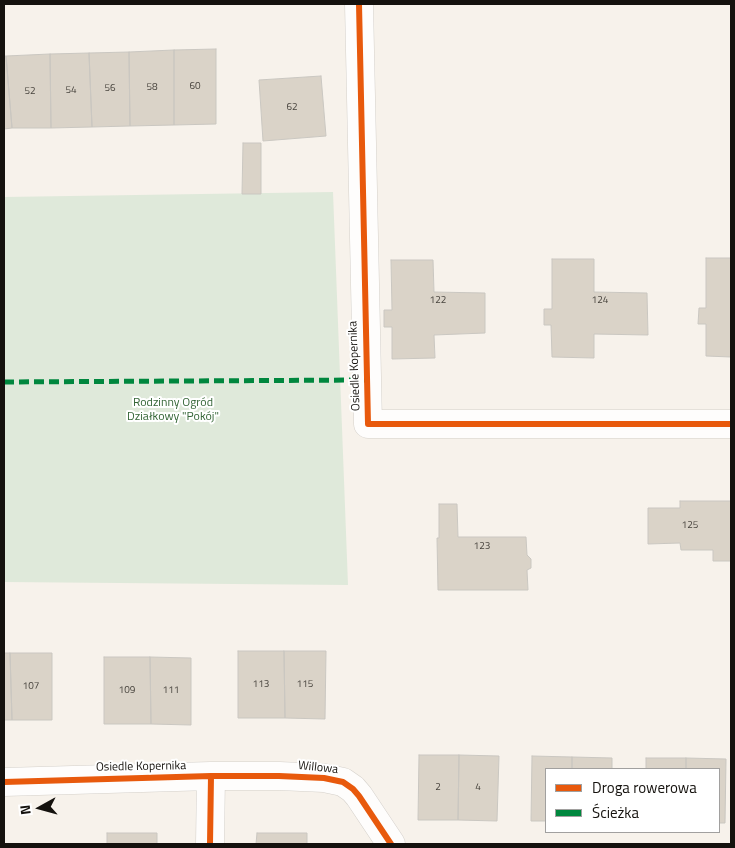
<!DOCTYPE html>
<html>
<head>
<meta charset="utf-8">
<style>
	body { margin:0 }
	#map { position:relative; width:735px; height:848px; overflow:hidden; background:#f7f2eb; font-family:"Titillium Web",sans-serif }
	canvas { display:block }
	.frame { position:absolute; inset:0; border:5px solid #15120e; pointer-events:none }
	.legend { position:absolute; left:545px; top:768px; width:175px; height:65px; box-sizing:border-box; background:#fff; border:1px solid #a1a09f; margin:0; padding:6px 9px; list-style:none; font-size:15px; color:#15120e }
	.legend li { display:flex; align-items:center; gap:10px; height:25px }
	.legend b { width:25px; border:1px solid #a1a09f }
	.north { position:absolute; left:15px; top:783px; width:50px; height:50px; -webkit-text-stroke:4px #fff; paint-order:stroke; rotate:263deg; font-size:14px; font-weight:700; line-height:20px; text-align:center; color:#15120e }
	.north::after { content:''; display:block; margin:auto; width:18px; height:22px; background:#15120e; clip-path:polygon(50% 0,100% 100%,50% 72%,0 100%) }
</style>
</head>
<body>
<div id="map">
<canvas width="735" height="848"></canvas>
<div class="frame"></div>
<ul class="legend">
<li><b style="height:6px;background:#e8590c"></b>Droga rowerowa</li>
<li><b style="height:6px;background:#00873e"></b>Ścieżka</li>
</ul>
<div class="north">N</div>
</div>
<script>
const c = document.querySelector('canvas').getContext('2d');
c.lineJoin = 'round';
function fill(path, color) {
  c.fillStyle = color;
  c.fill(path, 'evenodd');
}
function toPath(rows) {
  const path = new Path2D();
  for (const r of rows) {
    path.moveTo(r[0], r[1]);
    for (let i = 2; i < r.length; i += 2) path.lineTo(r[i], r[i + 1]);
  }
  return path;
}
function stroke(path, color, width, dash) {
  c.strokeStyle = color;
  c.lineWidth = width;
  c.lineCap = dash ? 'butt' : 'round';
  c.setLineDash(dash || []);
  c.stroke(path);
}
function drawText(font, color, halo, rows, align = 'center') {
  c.font = font + ' "Titillium Web",sans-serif';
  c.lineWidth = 4;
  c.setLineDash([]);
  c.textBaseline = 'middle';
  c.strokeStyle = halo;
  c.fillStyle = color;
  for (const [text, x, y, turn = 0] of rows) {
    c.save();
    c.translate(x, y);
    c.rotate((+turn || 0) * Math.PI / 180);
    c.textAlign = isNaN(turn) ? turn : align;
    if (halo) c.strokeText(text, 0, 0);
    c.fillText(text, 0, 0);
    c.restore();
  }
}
const green = toPath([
	[333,192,348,585,4,582,4,197]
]);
const building = toPath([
	[216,49,216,124,174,125,174,50,216,49],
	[174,50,174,125,130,126,129,52,174,50],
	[129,52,130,126,92,127,89,53,129,52],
	[89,53,92,127,51,128,50,54,89,53],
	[50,54,51,128,12,128,6,56,50,54],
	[4,56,6,56,12,128,4,129,4,56],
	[321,76,326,136,263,141,259,80,321,76],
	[243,143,261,143,261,194,242,194,243,143],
	[706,258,731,258,731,357,706,356,706,324,698,324,699,308,706,308,706,258],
	[552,259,594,259,594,292,647,293,648,335,594,334,594,358,552,357,551,325,544,325,544,309,552,309,552,259],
	[391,260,433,260,434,292,485,293,485,333,434,335,435,358,392,359,392,327,384,327,384,310,392,310,391,260],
	[680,501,731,501,731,561,713,561,713,550,681,550,680,543,648,544,648,508,680,508,680,501],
	[439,504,457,504,458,537,526,537,527,555,531,559,531,568,527,570,528,590,438,590,437,538,439,538,439,504],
	[238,651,284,651,285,718,238,718,238,651],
	[284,651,326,651,325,719,285,718,284,651],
	[4,653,10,653,12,720,4,720,4,653],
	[10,653,52,653,52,720,12,720,10,653],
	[104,657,150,657,151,724,104,724,104,657],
	[150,657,191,658,191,725,151,724,150,657],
	[419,755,459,755,458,820,418,820,419,755],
	[459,755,499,756,497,821,458,820,459,755],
	[532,756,572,757,572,769,546,769,546,821,531,821,532,756],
	[572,757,612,758,612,769,572,769,572,757],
	[646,758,686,758,686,769,646,769,646,758],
	[686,758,726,759,725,823,719,823,719,769,686,769,686,758],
	[107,833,157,833,157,844,107,844,107,833],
	[257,833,307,833,307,844,256,844,257,833]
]);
const street = toPath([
	[359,4,368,424,731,424],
	[211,776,279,776,324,778,343,782,353,789,359,796,391,844],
	[4,782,211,776,210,844]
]);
const quiet = toPath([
	[4,382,366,380]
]);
const cycleway = toPath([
	[359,4,368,424,731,424],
	[211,776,279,776,324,778,343,782,353,789,359,796,391,844],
	[4,782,211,776,210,844]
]);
const numberNames = [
	["60",195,87],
	["58",152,88],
	["56",110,89],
	["54",71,91],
	["52",30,92],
	["62",292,108],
	["122",438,301],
	["124",600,301],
	["125",690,526],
	["123",482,547],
	["113",261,685],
	["115",305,685],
	["107",31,687],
	["109",127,691],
	["111",171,691],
	["2",438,788],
	["4",478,788]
];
const streetNames = [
	["Osiedle Kopernika",355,366,-92],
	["Osiedle Kopernika",141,767,-1],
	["Willowa",318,768,6]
];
const parkNames = [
	["Rodzinny Ogród",173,403],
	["Działkowy \"Pokój\"",173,417]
];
fill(green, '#dfe9da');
fill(building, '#dad3c8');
stroke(building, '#cac7c1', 1);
stroke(street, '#d4d0ca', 29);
stroke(street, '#fefdfc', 28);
stroke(quiet, '#00873e', 5, [10, 5]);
stroke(cycleway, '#e8590c', 6);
drawText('10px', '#46423c', null, numberNames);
drawText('12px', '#15120e', '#fff', streetNames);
drawText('12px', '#346536', '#fff', parkNames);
</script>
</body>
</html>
